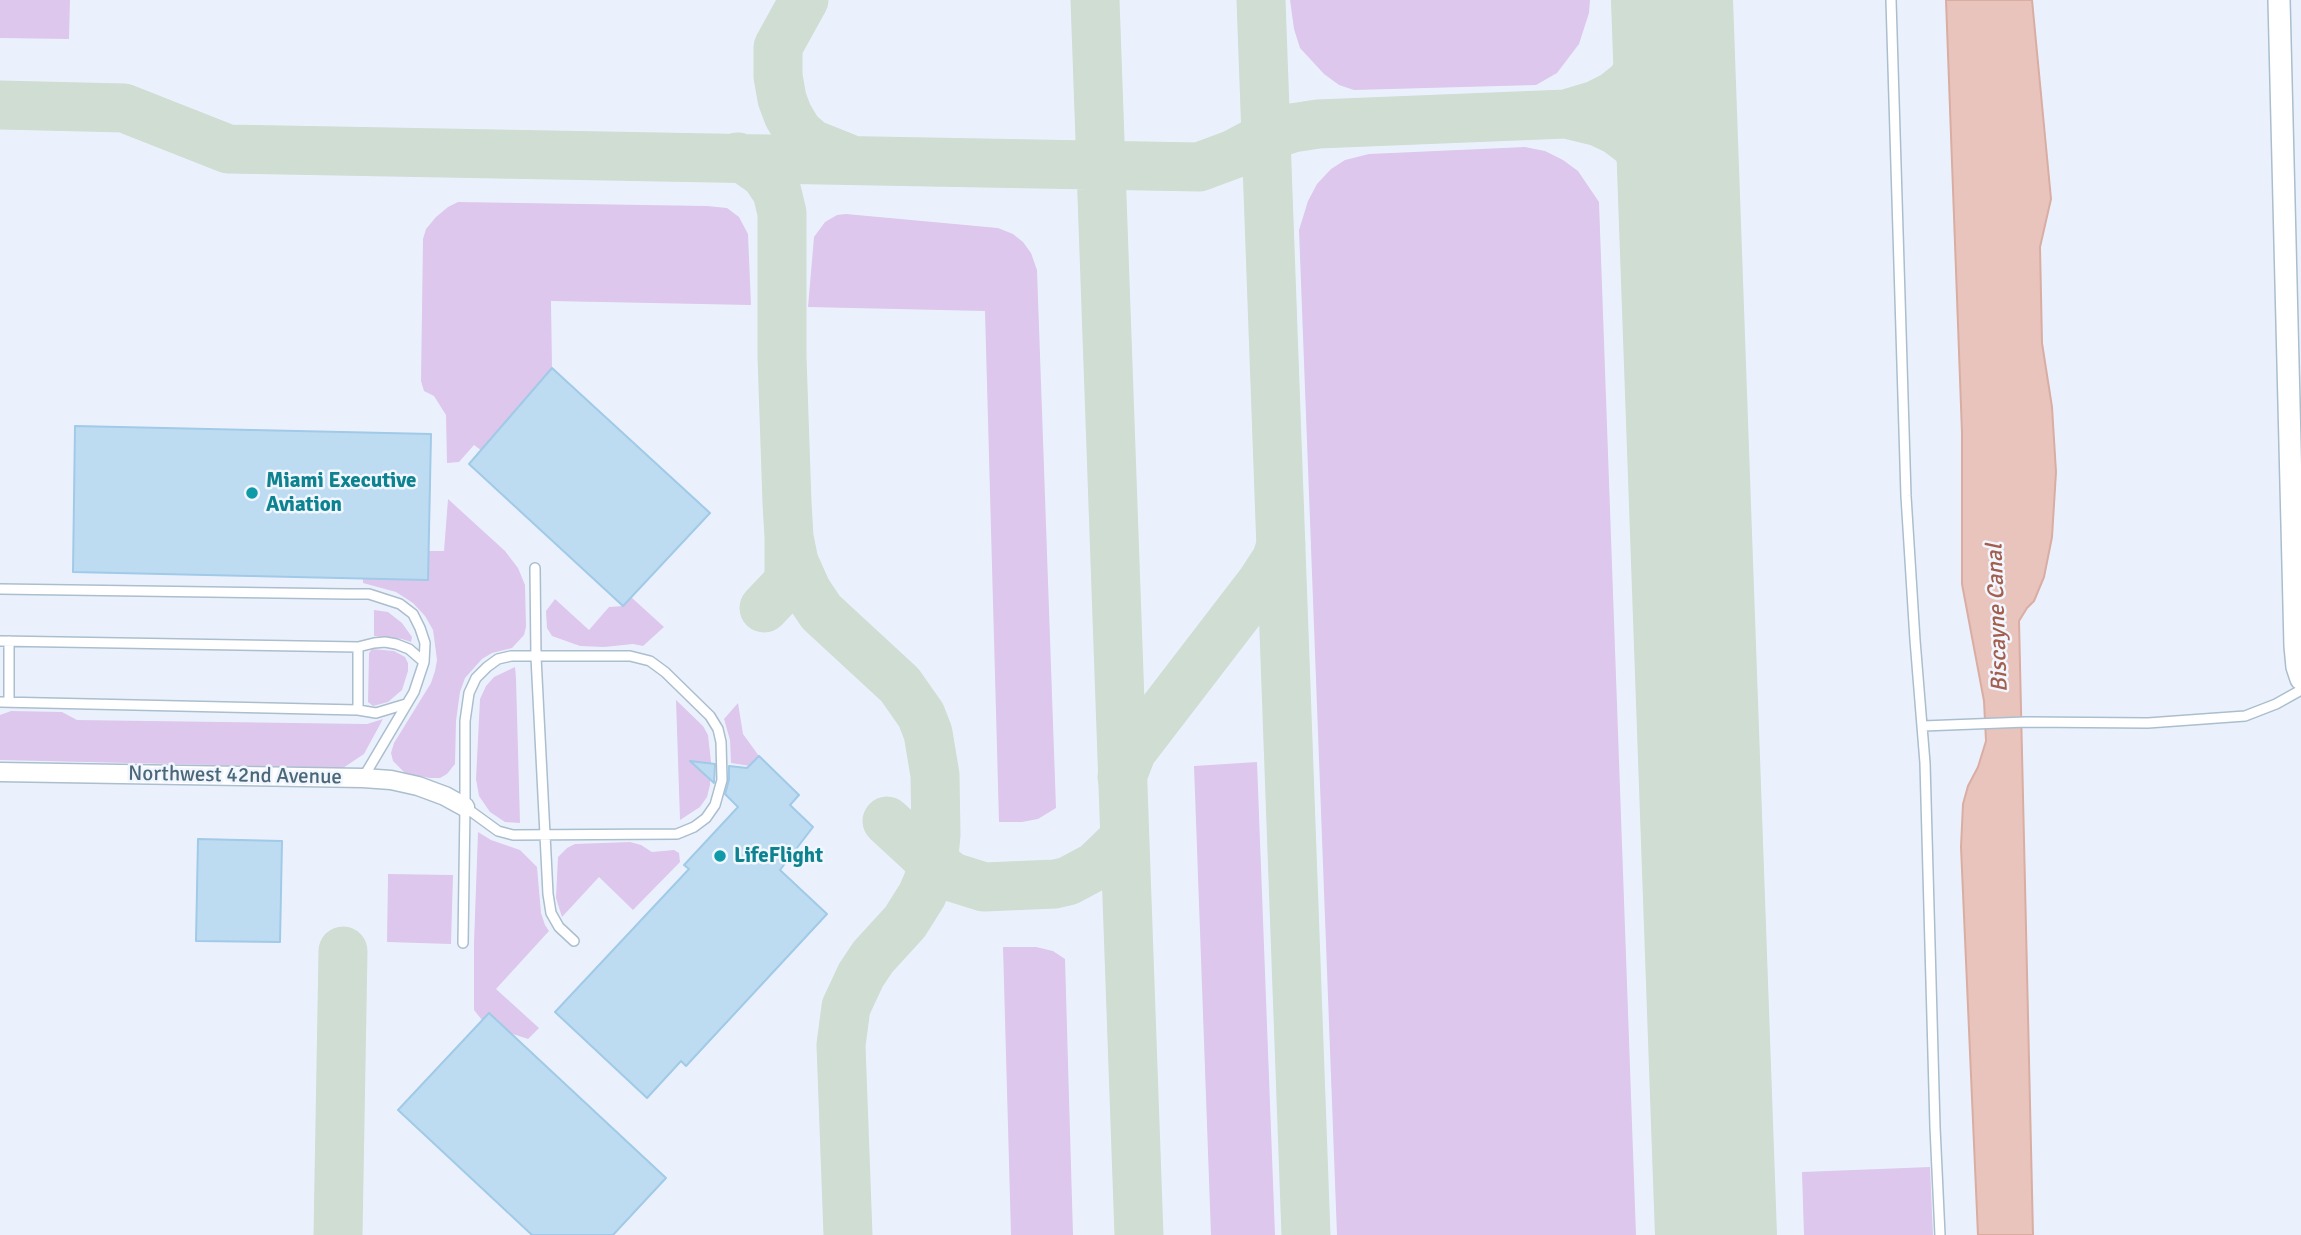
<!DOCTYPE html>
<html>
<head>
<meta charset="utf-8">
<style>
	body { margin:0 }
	canvas { display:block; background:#eaf1fd }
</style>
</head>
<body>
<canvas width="2301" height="1235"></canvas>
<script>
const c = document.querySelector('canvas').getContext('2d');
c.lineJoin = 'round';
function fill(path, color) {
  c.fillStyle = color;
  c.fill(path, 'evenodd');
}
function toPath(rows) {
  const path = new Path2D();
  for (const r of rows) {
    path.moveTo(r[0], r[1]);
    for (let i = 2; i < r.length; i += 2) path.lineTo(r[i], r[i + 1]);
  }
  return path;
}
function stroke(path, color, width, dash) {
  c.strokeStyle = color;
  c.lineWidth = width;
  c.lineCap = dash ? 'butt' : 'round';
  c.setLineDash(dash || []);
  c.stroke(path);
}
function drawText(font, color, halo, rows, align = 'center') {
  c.font = font + ' Signika,sans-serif';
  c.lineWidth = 5;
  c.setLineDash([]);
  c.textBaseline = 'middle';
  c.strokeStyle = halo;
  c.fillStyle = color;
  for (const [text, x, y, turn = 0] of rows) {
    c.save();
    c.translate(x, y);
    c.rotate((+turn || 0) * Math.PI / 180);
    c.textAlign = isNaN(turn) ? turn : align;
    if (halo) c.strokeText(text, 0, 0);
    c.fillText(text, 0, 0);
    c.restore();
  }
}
const green = toPath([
	[0,0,70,0,69,39,0,38],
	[1290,0,1590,0,1589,13,1579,44,1557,73,1536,85,1354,90,1339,85,1324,74,1300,48,1294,29],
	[1525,147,1545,151,1563,160,1578,171,1599,202,1636,1235,1337,1235,1299,230,1308,201,1317,184,1331,169,1345,160,1369,154],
	[458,202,707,206,727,208,739,217,748,234,751,305,551,301,552,368,482,451,474,445,459,462,447,463,446,415,434,396,424,391,421,381,423,239,426,229,436,217,448,207],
	[846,214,998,228,1013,234,1023,242,1031,253,1037,270,1056,808,1038,819,1022,822,999,822,985,311,808,307,814,237,825,222,837,215],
	[448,499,505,551,518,568,525,585,526,627,524,635,512,648,492,653,482,659,465,678,460,692,456,721,455,764,447,774,440,778,430,778,406,774,393,761,391,753,394,743,431,683,435,671,437,660,433,630,425,616,413,603,396,592,363,583,363,578,428,551,444,551],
	[631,597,664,627,643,646,633,644,604,647,580,646,552,636,547,628,546,611,555,599,589,630,609,607,623,606],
	[374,610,388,612,402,623,412,637,411,642,402,639,374,636],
	[372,649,394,651,405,657,408,663,408,671,402,690,388,702,373,706,368,702,369,653],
	[515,667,516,678,520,823,505,822,490,812,479,796,476,779,480,699,486,686,494,677],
	[676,700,703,726,708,735,711,762,710,785,707,797,700,807,680,820],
	[738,703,743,734,759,756,750,766,731,763,730,740,724,719],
	[11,711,62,712,77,720,367,724,383,719,364,754,343,768,0,760,0,715],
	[1257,762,1275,1235,1211,1235,1194,766],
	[478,832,491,840,520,850,537,867,541,913,545,925,549,931,496,989,539,1028,528,1039,495,1028,482,1020,474,1010,474,943],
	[630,842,641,845,652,852,674,850,679,853,680,862,633,910,599,877,562,917,556,898,558,857,567,848,575,844],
	[388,874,453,875,451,944,387,942],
	[1003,947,1036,947,1053,951,1065,959,1073,1235,1011,1235],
	[1930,1167,1933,1235,1804,1235,1802,1172]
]);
const water = toPath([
	[1946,0,2032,0,2051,199,2040,247,2042,343,2052,407,2056,472,2052,537,2044,577,2034,601,2027,608,2019,621,2033,1235,1978,1235,1961,847,1963,804,1968,786,1978,767,1986,741,1984,701,1962,584,1962,433,1946,0]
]);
const taxiway = toPath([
	[804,0,778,47,778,76,782,99,788,115,798,132,812,144,847,158],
	[1095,0,1139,1235],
	[1261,0,1306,1235],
	[0,105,124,108,228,149,1199,167,1234,154,1266,137,1292,128,1318,124,1566,114,1599,122,1616,130,1632,142,1656,167,1672,195,1680,218],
	[1566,114,1596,105,1614,96,1629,84,1654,51,1673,16],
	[738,157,748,162,765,174,777,192,782,213,782,357,787,503,789,537,794,562,807,591,821,612,900,685,921,715,928,733,935,775,936,835,934,856,928,881,922,895,905,922,873,957,861,975,846,1007,841,1045,848,1235],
	[764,608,785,586,789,575,789,539],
	[1122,777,1132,751,1261,583,1276,560,1281,545],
	[887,821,926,857,952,877,984,887,1055,884,1068,881,1096,866,1124,839],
	[338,1235,343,951]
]);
const runway = toPath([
	[1672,0,1716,1235]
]);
const building = toPath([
	[552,368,710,513,623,606,469,464,552,368],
	[75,426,431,434,428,580,73,572,75,426],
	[759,756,799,795,790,805,813,827,780,870,827,914,686,1066,681,1061,647,1098,555,1012,689,869,684,865,738,807,725,794,729,780,729,766,747,768,759,756],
	[690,761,715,764,714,783,690,761],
	[198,839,282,841,280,942,196,941,198,839],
	[489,1013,666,1178,613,1235,532,1235,398,1110,489,1013]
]);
const service = toPath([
	[1891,0,1906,496,1915,640,1925,763,1935,1127,1940,1235],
	[535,568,536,657,548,894,551,913,559,927,574,941],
	[0,589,348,594,369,594,400,604,413,614,420,628,425,643,424,662,414,692,363,778],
	[0,641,358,647,374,643,385,642,396,644,409,649,424,662],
	[511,656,630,656,650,661,665,672,710,716,718,729,721,742,722,780,715,805,706,818,694,827,677,834,513,835,498,831,465,807,465,721,469,693,476,678,487,667,498,659,511,656],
	[0,702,358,710,376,713,406,704],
	[9,702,9,641],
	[358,710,358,647],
	[1923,726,2026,722,2148,723,2245,716,2276,704,2301,690],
	[463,943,465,807]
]);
const minor = toPath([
	[0,772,363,778,391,780,418,786,445,796,465,807]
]);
const tertiary = toPath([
	[2279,0,2295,646,2297,667,2301,679]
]);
const markers = [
	[252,493,7,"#0f9aa8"],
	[720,856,7,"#0f9aa8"]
];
const cultureNames = [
	["Miami Executive",266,481],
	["Aviation",266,505],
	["LifeFlight",734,856]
];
const streetNames = [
	["Northwest 42nd Avenue",235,776,1]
];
const waterNames = [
	["Biscayne Canal",1998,618,-92]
];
fill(green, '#dec7ec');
fill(water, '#e8c4bd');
stroke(water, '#daada3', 2);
stroke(taxiway, '#d0ddd2', 49);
stroke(runway, '#d0ddd2', 122);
fill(building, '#bedcf1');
stroke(building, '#a0cae7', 2);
stroke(service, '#abbece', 12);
stroke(minor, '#abbece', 21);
stroke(tertiary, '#abbece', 24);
stroke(service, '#fff', 9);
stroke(minor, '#fff', 18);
stroke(tertiary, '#fff', 21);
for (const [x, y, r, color] of markers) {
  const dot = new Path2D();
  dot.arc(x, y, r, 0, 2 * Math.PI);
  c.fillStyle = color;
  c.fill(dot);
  stroke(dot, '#f1f6ff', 2.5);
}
drawText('bold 21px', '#0d838f', '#f1f6ff', cultureNames, 'left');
drawText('21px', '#4b6879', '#f1f6ff', streetNames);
drawText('italic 23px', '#a35e4d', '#f1f6ff', waterNames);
</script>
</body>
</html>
